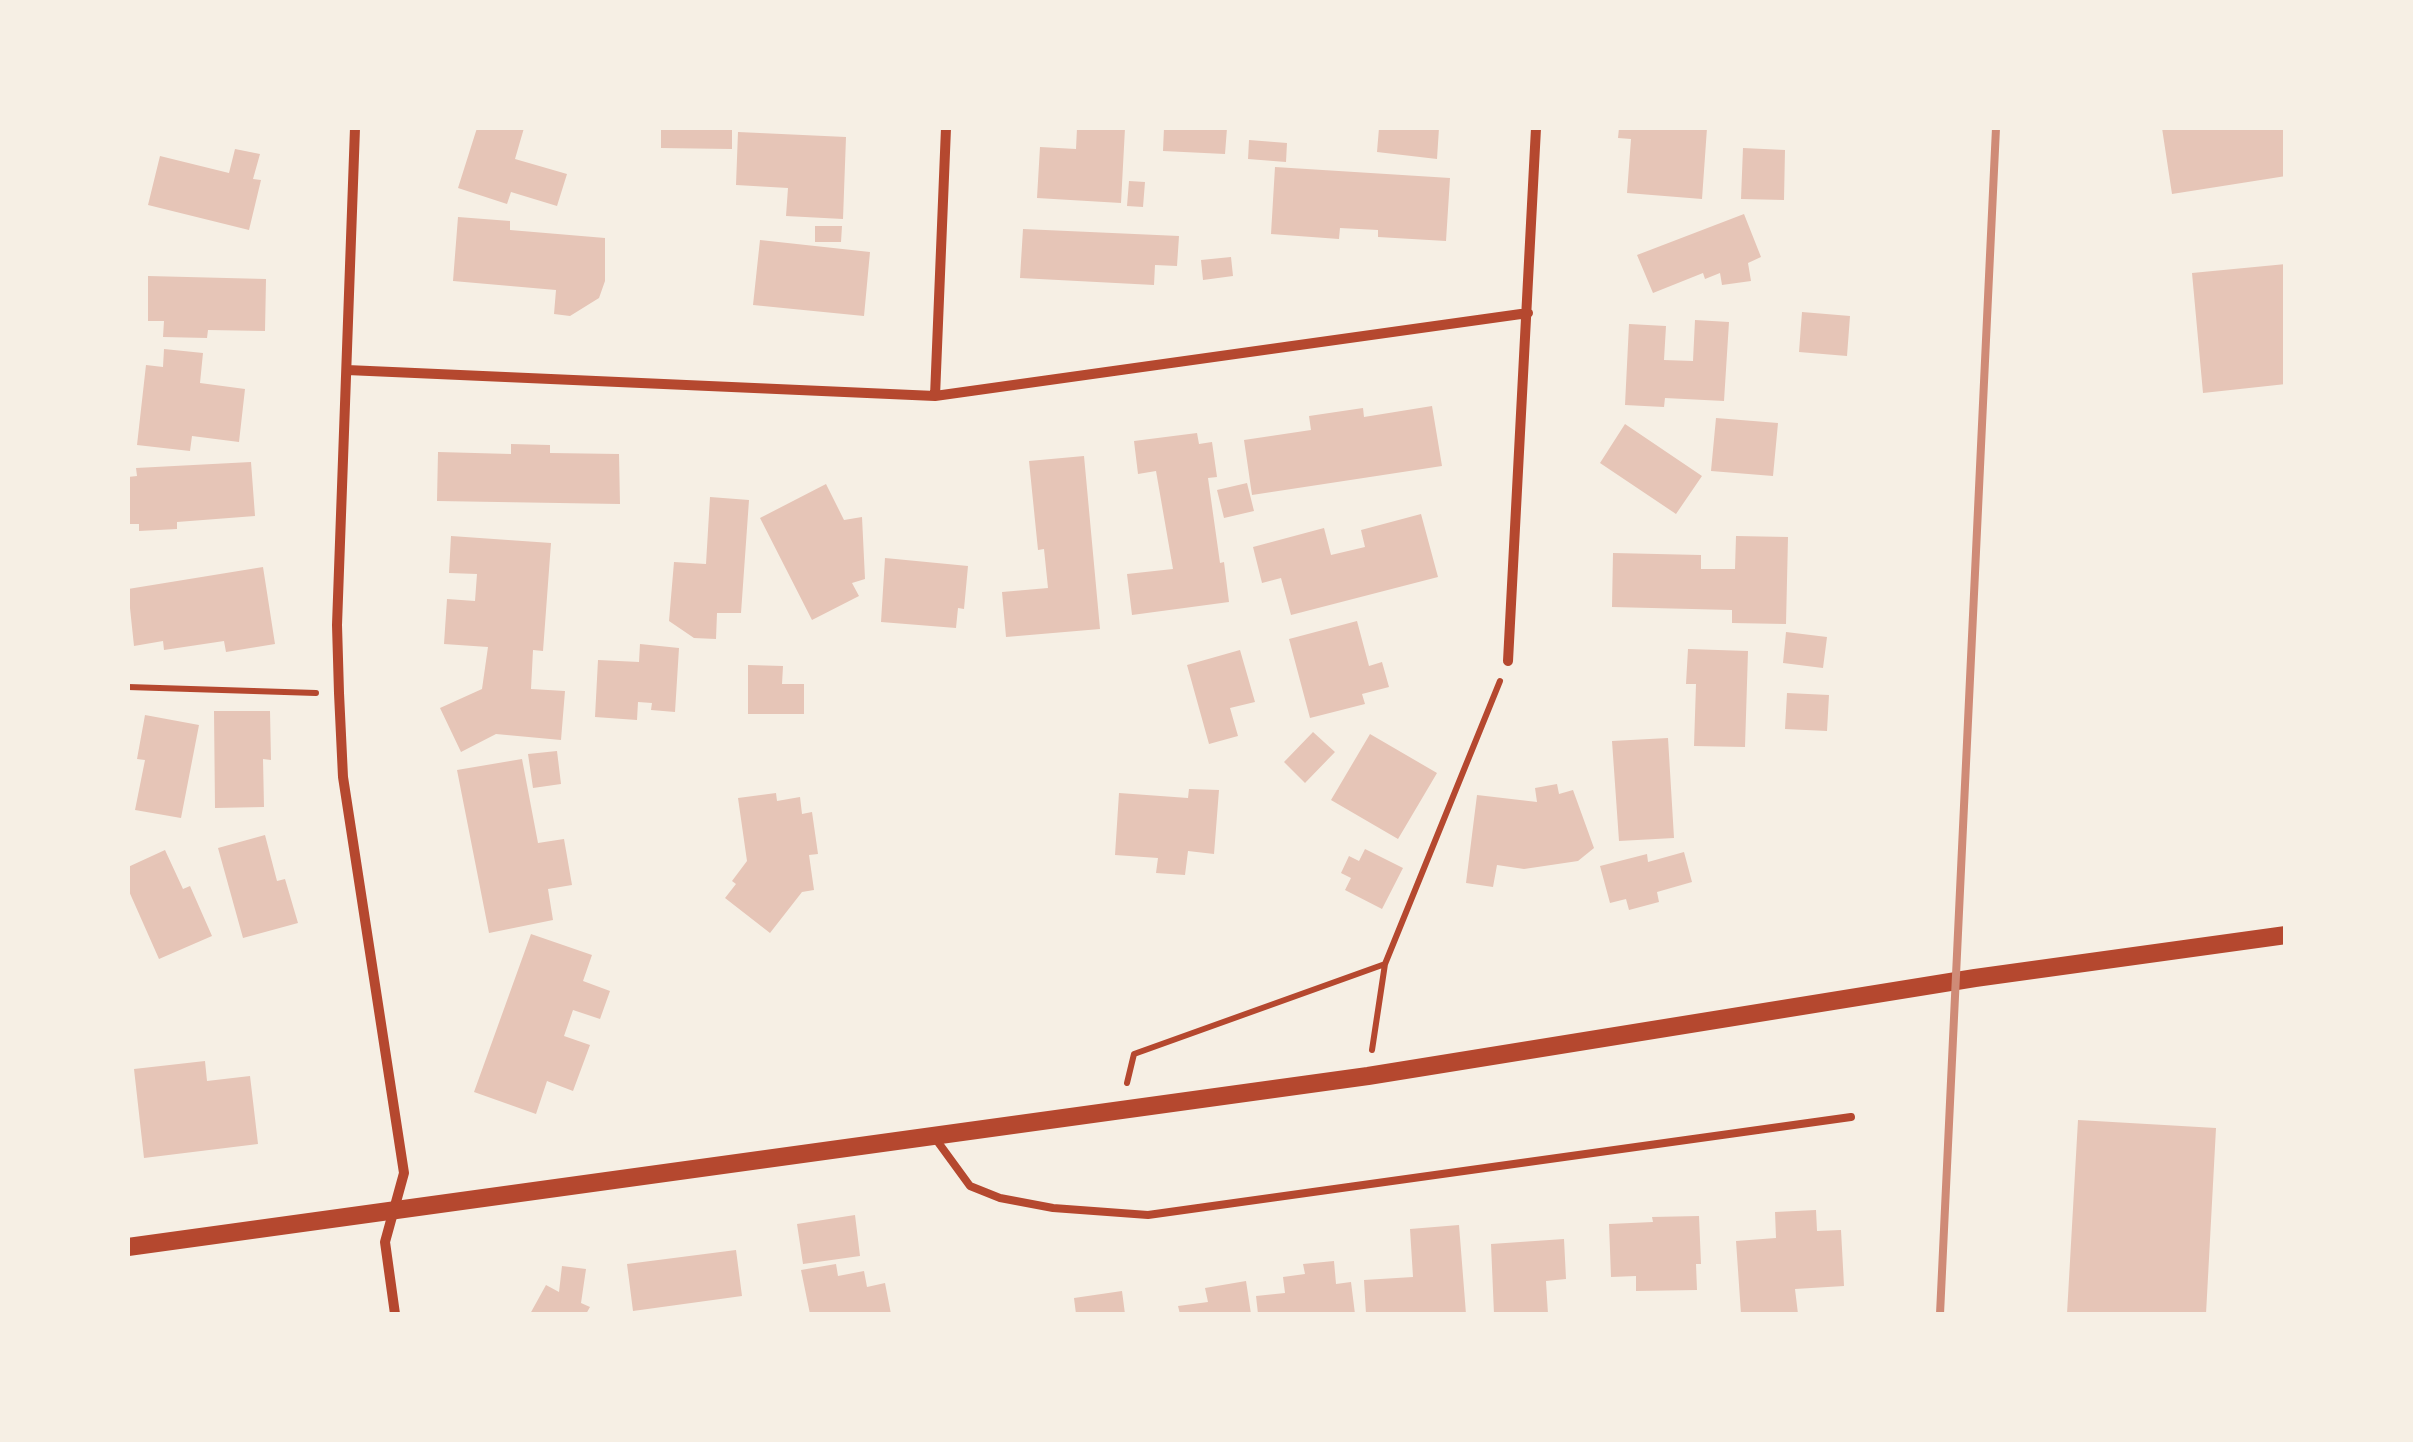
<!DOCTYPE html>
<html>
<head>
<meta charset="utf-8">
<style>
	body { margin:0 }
	#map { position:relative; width:2413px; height:1442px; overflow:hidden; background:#f6efe4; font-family:Helvetica,sans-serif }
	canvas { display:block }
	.frame { position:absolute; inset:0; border:130px solid #f6efe4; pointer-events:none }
</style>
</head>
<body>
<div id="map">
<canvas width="2413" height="1442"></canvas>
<div class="frame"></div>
</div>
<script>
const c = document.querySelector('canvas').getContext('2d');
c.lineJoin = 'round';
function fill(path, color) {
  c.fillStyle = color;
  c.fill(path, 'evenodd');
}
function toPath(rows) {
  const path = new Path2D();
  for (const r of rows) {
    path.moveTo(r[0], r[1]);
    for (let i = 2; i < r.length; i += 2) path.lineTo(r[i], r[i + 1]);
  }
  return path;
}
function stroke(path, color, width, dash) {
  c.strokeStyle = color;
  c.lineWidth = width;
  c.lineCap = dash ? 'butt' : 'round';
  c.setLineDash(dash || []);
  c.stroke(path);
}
const building = toPath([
	[477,128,524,128,515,159,567,174,557,206,511,192,507,204,458,188],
	[661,128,732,128,732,149,661,148],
	[1077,128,1125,128,1121,203,1037,198,1040,147,1076,149],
	[1164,128,1227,128,1225,154,1163,151],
	[1379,128,1439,128,1437,159,1377,152],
	[1619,128,1707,128,1702,199,1627,193,1631,139,1618,138],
	[2162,128,2286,128,2286,176,2172,194],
	[738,132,846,137,843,219,786,216,788,188,736,185],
	[1249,140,1287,143,1286,162,1248,159],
	[1743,148,1785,150,1784,200,1741,199],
	[235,149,260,154,253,179,261,180,249,230,148,205,160,156,229,173],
	[1275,167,1450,178,1446,241,1378,237,1378,230,1340,228,1339,239,1271,234],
	[1129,181,1145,182,1143,207,1127,206],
	[1744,214,1761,257,1748,263,1751,281,1722,285,1720,273,1705,279,1703,273,1653,293,1637,255],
	[458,217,510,221,510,230,605,238,605,281,599,298,570,316,554,314,556,290,453,281],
	[815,226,842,226,841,242,815,242],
	[1023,229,1179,236,1177,266,1155,265,1154,285,1020,278],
	[760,240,870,252,864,316,753,305],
	[1231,257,1233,276,1203,280,1201,260],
	[2286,264,2286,384,2203,393,2192,273],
	[148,276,266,279,265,331,208,330,207,338,163,337,164,321,148,321],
	[1802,312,1850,316,1847,356,1799,352],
	[1695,320,1729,322,1724,401,1665,398,1664,407,1625,405,1629,324,1666,326,1664,360,1693,361],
	[164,349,203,353,200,383,245,389,239,442,192,436,190,451,137,445,146,365,163,367],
	[1432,406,1442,466,1252,495,1244,440,1311,430,1309,416,1363,408,1364,417],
	[1716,418,1778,423,1773,476,1711,471],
	[1625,424,1702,476,1676,514,1600,463],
	[1197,433,1199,444,1212,442,1217,477,1208,478,1220,563,1224,562,1229,602,1132,615,1127,574,1173,569,1156,471,1138,474,1134,441],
	[511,444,550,445,550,453,619,454,620,504,437,501,438,452,511,454],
	[1084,456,1100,629,1006,637,1002,592,1048,588,1044,549,1038,550,1029,461],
	[251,462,255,516,177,522,177,529,139,531,139,524,128,524,128,477,137,476,136,468],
	[1247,483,1254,511,1224,518,1217,490],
	[826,484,844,520,862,517,865,579,852,583,859,596,812,620,760,518],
	[710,497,749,500,741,613,717,613,716,639,694,638,669,621,674,562,706,564],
	[1421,514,1438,577,1291,615,1281,578,1262,583,1253,547,1324,528,1331,555,1365,547,1361,530],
	[451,536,551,543,543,651,533,650,531,689,565,691,561,740,496,734,461,752,440,708,482,689,488,647,444,644,447,599,475,601,477,574,449,573],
	[1736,536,1788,537,1786,624,1732,623,1732,610,1612,607,1613,553,1701,555,1701,569,1735,569],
	[885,558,968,566,964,609,958,608,956,628,881,622],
	[263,567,275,644,226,652,224,641,164,650,163,641,134,646,128,589],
	[1357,621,1369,666,1382,662,1389,687,1362,694,1365,704,1310,718,1289,639],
	[1786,632,1827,637,1823,668,1783,663],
	[640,644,679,648,675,712,651,710,652,703,638,702,637,720,595,717,598,660,639,662],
	[1688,649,1748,651,1745,747,1694,746,1696,684,1686,684],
	[1240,650,1255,702,1230,708,1238,736,1209,744,1187,665],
	[748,665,783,666,782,684,804,684,804,714,748,714],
	[1787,693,1829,695,1827,731,1785,729],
	[214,711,270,711,271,760,263,759,264,807,215,808],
	[145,715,199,725,181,818,135,810,145,760,137,759],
	[1313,732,1335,752,1305,783,1284,762],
	[1370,734,1437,773,1398,839,1331,800],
	[1668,738,1674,838,1619,841,1612,741],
	[557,751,561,784,533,788,528,754],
	[522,759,538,843,564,839,572,885,548,889,553,920,489,933,457,770],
	[1557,784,1559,794,1573,790,1594,848,1578,861,1524,869,1497,865,1493,887,1466,883,1477,795,1537,802,1535,788],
	[1189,789,1219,790,1214,854,1188,851,1185,875,1156,873,1158,858,1115,855,1119,793,1188,798],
	[776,793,777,801,800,797,802,814,812,812,818,854,809,855,814,890,802,892,770,933,725,898,736,884,732,881,747,861,738,798],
	[265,835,277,881,285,879,298,923,243,938,218,848],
	[1365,849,1403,868,1382,909,1345,890,1351,878,1341,873,1349,856,1359,861],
	[165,850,183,889,190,886,212,936,159,959,128,889,128,867],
	[1684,852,1692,882,1657,892,1659,902,1629,910,1626,899,1610,903,1600,866,1647,854,1648,862],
	[531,934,592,955,583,981,610,991,600,1019,573,1010,564,1036,590,1045,573,1091,547,1081,536,1114,474,1092],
	[205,1061,207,1081,250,1076,258,1144,144,1158,134,1069],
	[2078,1120,2216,1128,2206,1314,2067,1314],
	[1816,1210,1817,1231,1841,1230,1844,1286,1795,1289,1798,1314,1741,1314,1736,1241,1776,1238,1775,1212],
	[855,1215,860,1256,803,1264,797,1224],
	[1699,1216,1701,1264,1696,1264,1697,1290,1636,1291,1636,1276,1611,1277,1609,1224,1653,1222,1652,1217],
	[1459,1225,1466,1314,1366,1314,1364,1280,1413,1277,1410,1229],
	[1564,1239,1566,1279,1546,1281,1548,1314,1494,1314,1491,1244],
	[736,1250,742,1296,633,1311,627,1264],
	[1334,1261,1336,1284,1351,1282,1355,1314,1258,1314,1256,1296,1285,1293,1283,1277,1305,1274,1303,1264],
	[836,1264,838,1276,864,1271,867,1287,885,1283,891,1314,810,1314,801,1270],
	[562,1266,586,1269,581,1303,590,1307,586,1314,530,1314,546,1285,559,1292],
	[1246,1281,1251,1314,1180,1314,1178,1306,1208,1302,1205,1288],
	[1122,1291,1125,1314,1076,1314,1074,1298]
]);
const path = toPath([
	[128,687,316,693],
	[1372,1050,1385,964],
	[1127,1083,1134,1054,1385,964,1500,681]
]);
const service = toPath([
	[935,1138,970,1186,1000,1198,1053,1208,1148,1215,1851,1117]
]);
const minor = toPath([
	[355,128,337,625,339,693,343,777,404,1173,385,1242,395,1314],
	[347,370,935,396,1528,313],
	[935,396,946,128],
	[1508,661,1536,128]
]);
const tertiary = toPath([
	[128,1247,1368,1076,1975,978,2286,935]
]);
const rail = toPath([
	[1940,1314,1996,128]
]);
fill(building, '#e6c5b7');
stroke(path, '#b5482f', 6);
stroke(service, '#b5482f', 8);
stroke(minor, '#b5482f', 10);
stroke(tertiary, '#b5482f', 18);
stroke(rail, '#cf8b77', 8);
</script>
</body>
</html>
